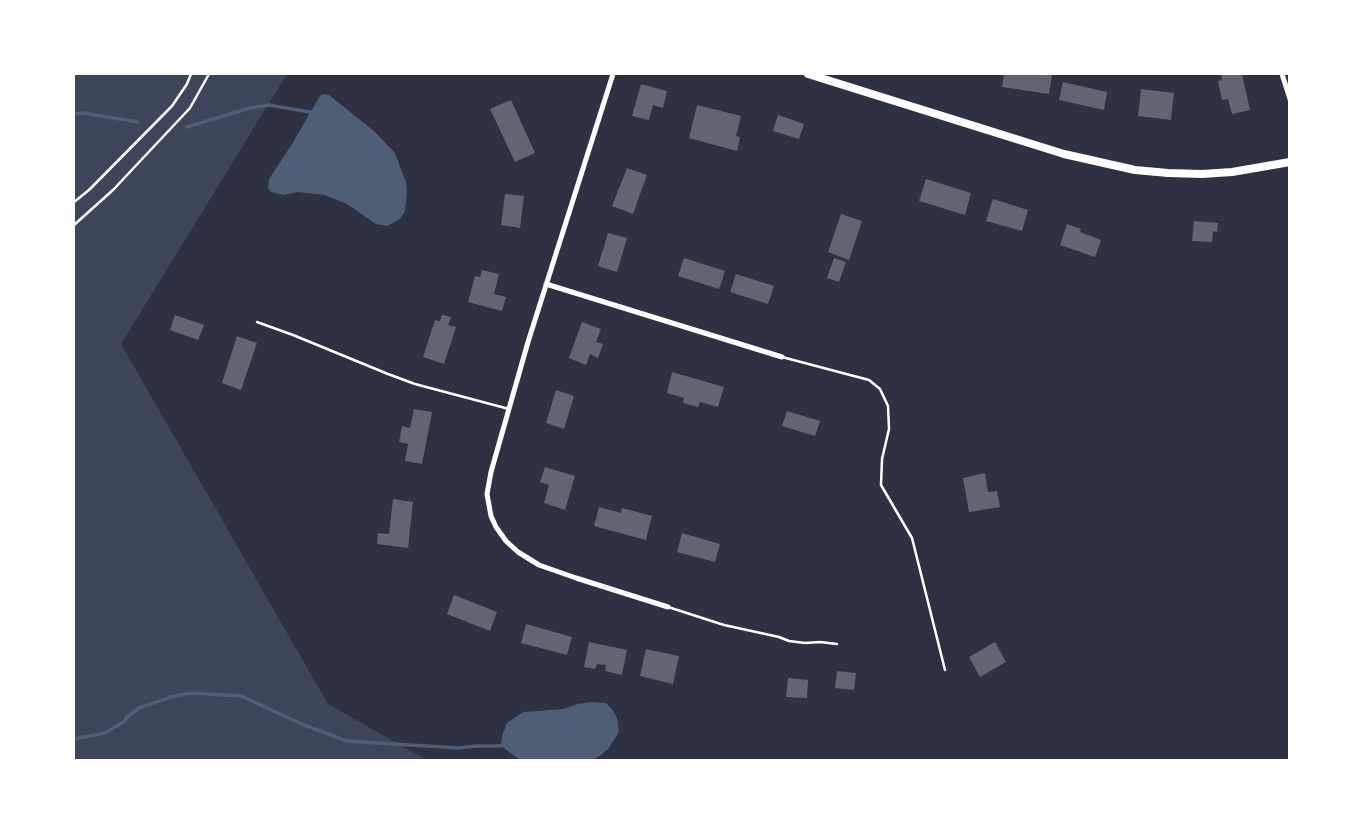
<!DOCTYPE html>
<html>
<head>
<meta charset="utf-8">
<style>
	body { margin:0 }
	#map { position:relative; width:1363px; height:834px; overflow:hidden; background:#2d3142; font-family:Bitter,serif }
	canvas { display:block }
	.frame { position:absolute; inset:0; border:75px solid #fff; pointer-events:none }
</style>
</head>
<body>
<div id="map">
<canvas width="1363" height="834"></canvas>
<div class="frame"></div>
</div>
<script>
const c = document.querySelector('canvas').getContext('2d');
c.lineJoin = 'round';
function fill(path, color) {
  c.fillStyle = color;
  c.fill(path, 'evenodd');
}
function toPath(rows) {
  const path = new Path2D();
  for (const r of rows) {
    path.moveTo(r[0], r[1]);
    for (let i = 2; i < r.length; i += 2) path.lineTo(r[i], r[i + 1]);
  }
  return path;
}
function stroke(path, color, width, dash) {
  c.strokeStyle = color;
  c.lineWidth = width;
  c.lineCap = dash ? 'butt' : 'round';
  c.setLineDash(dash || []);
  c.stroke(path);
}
const green = toPath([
	[74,74,287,74,121,344,328,704,427,760,74,760]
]);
const water = toPath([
	[324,94,329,95,375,132,395,153,406,182,407,192,405,211,400,219,387,226,376,224,347,204,325,195,298,192,283,195,271,192,268,188,269,179,292,144,320,96],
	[592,702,606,703,612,709,617,718,619,732,608,749,597,758,592,760,520,760,501,746,502,736,507,723,523,712,563,709,578,704]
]);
const stream = toPath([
	[74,114,83,113,138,122],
	[187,127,250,108,269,105,310,112],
	[74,739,105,733,125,721,126,718,139,708,171,697,190,693,241,696,304,725,347,741,458,748,477,746,501,746]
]);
const building = toPath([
	[1004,74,1041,74,1052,75,1049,94,1002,87],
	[1221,74,1242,74,1250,110,1232,114,1228,99,1222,100,1218,81,1222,80],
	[1063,82,1107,92,1104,110,1059,100],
	[641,84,667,91,663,108,653,105,649,120,632,116],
	[1141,89,1174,93,1171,120,1138,116],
	[511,100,535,153,515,162,490,109],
	[697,105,741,116,736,136,740,137,737,151,689,138],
	[778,115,804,124,799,139,773,131],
	[627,168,647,175,633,214,612,206],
	[926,179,971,193,965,215,919,201],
	[505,194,524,196,520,228,501,225],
	[993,199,1028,210,1022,231,986,221],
	[841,214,862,221,849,260,828,252],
	[1194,221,1218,223,1217,232,1213,231,1212,242,1192,241],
	[1067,224,1081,229,1080,232,1101,240,1095,257,1060,245],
	[608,233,627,238,617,272,598,266],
	[684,258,725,271,719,289,678,276],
	[834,258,846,262,839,282,827,278],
	[482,270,499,274,494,294,506,297,502,311,468,302,475,276,480,277],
	[736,274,774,286,768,304,730,292],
	[175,315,204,325,198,340,170,330],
	[442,315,451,317,448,325,456,327,444,364,423,357,435,320,440,321],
	[582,322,601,329,596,342,603,344,598,358,590,354,586,365,569,358],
	[237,336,257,343,241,390,222,383],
	[672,372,724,387,718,407,700,402,698,407,683,403,684,398,667,393],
	[556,390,574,396,564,429,546,423],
	[414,409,432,412,422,464,405,461,408,444,399,442,402,426,410,428],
	[787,411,820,421,815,436,782,426],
	[545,467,575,476,565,510,544,503,549,485,540,482],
	[985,473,988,492,997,491,1000,507,969,512,963,478],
	[393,499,413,502,408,548,377,544,378,533,389,534],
	[599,507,621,513,622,508,652,516,646,540,594,526],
	[682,533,720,544,715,562,677,552],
	[454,595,497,612,490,631,447,614],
	[526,624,572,637,567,655,521,643],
	[589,642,627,650,622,675,605,671,606,665,597,664,595,669,584,667],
	[995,642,1006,662,980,677,969,657],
	[646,649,679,656,673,684,640,676],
	[837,671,856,673,854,690,835,688],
	[788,678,808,680,807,698,786,697]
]);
const path = toPath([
	[74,202,89,190,172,106,187,84,191,74]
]);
const service = toPath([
	[74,225,113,190,190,108,209,74],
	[257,322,293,335,388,374,415,384,509,409],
	[782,357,869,380,880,389,888,406,889,429,882,459,881,485,912,538,945,670],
	[668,607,724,625,779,637,789,641,805,643,820,642,837,644]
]);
const minor = toPath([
	[613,74,528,342,491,472,487,494,491,516,496,527,506,541,518,552,539,565,576,578,668,607],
	[1282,74,1290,99],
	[546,284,782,357]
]);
const secondary = toPath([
	[808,74,1064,154,1135,170,1168,173,1202,174,1232,172,1290,162]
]);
fill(green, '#3c4559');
fill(water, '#4f5d75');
stroke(stream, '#4f5d75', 3.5);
fill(building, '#626471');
stroke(path, '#fff', 2.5);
stroke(service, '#fff', 2.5);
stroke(minor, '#fff', 5);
stroke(secondary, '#fff', 8);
</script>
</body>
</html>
